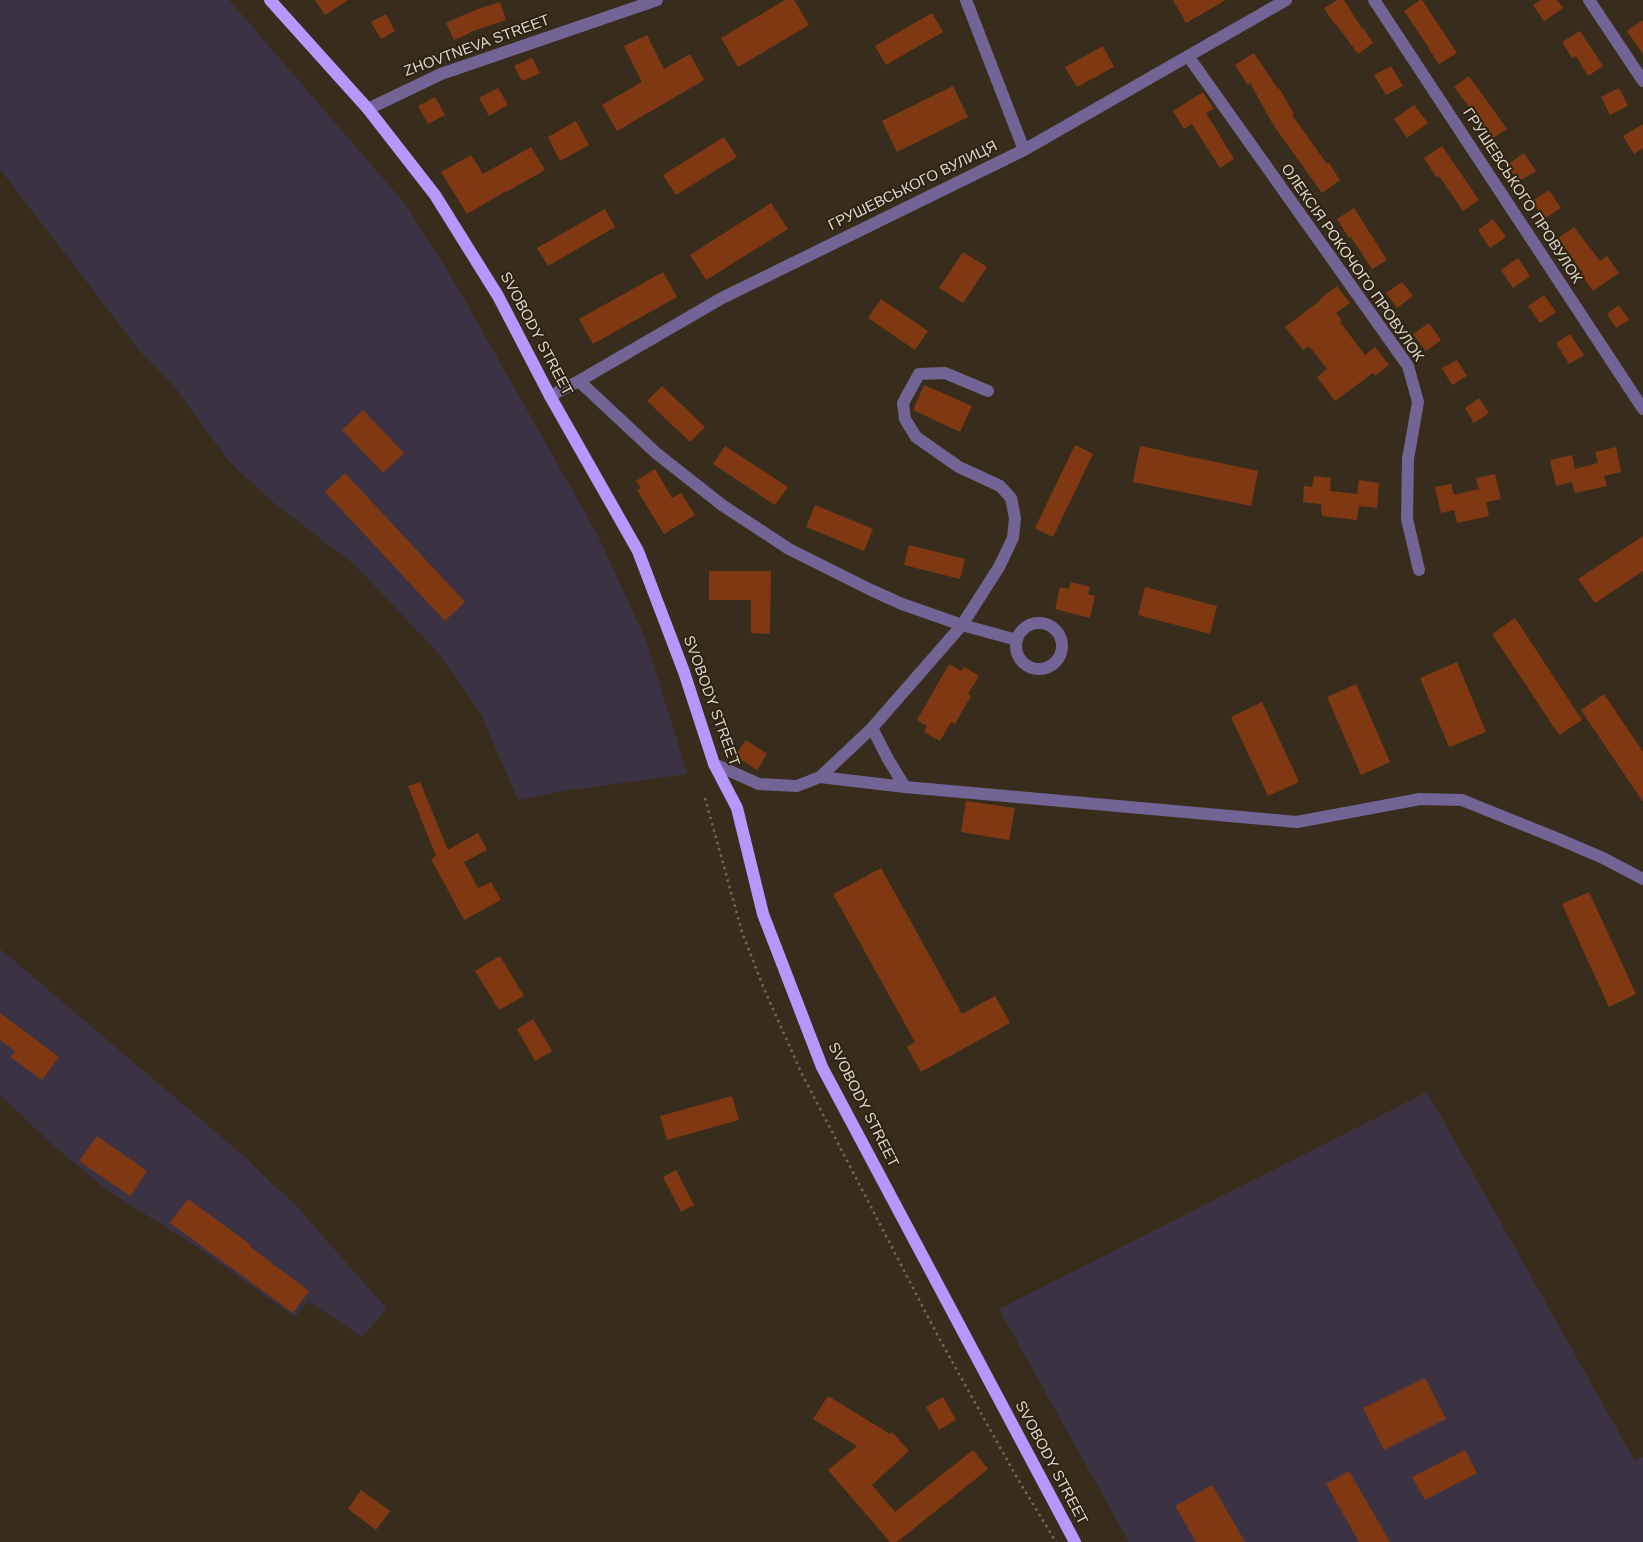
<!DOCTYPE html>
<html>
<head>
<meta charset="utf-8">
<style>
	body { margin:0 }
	canvas { display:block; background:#382d1c }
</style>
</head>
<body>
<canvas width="1643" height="1542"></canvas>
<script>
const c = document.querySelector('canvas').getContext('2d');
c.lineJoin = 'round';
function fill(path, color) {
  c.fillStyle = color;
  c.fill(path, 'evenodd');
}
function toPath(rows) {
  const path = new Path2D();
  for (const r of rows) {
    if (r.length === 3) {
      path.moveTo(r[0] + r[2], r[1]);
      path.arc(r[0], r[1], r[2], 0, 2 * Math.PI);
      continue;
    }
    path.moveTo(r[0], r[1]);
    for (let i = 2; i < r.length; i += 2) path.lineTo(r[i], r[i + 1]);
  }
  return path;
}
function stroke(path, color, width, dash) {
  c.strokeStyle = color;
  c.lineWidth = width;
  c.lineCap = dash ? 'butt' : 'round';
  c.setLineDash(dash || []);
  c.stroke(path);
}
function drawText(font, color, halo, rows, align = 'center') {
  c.font = font + ' Helvetica,sans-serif';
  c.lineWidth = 4;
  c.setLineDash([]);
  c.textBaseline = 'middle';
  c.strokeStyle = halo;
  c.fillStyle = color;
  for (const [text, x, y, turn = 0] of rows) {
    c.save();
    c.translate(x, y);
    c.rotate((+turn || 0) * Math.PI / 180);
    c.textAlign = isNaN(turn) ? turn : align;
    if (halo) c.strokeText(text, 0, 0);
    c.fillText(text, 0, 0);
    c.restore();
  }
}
const industrial = toPath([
	[0,0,229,0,406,205,458,288,598,536,646,640,687,774,564,791,518,800,481,714,440,655,355,565,269,499,227,459,175,387,140,351,0,169],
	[0,949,238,1151,298,1208,387,1309,362,1337,308,1301,295,1317,194,1245,110,1192,55,1147,3,1098,0,1095],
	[1427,1092,1635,1461,1643,1457,1643,1542,1129,1542,999,1309]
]);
const building = toPath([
	[315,0,348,0,325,15],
	[785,0,794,0,809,25,738,67,721,38],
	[1173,0,1226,0,1186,23],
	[1338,0,1344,0,1362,29,1363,28,1373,43,1358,54,1336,24,1335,25,1324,8],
	[1420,0,1422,0,1457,53,1439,64,1428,48,1429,48,1404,11],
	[1541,0,1557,0,1563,8,1544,21,1533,5],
	[500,2,506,20,470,32,470,33,454,40,446,23,475,10],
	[932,13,943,32,886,65,875,46],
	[386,14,395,31,381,39,371,22],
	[1643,20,1643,54,1627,31],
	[1580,31,1603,66,1588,76,1576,56,1572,58,1562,42],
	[647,35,664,69,690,54,704,80,617,131,602,105,642,82,624,46],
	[1103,46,1114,67,1077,87,1065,67],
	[1254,53,1278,89,1279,88,1294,114,1292,115,1327,164,1329,163,1340,180,1322,193,1274,126,1250,83,1248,85,1235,65],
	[532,58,540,73,522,81,514,66],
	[1391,66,1403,86,1386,95,1374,75],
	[1469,76,1507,129,1490,140,1478,123,1480,121,1454,87],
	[953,86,968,117,897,152,882,121],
	[498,88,508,105,489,116,479,98],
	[1619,88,1628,106,1610,115,1601,97],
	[1203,92,1214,109,1206,113,1234,159,1220,168,1192,124,1184,129,1173,111],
	[435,97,445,115,428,124,418,106],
	[1414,105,1428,123,1407,138,1394,119],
	[576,121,589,145,560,161,548,137],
	[1643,124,1643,148,1634,154,1623,136],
	[724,137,737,157,676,195,663,175],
	[1442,146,1479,200,1463,211,1439,176,1437,178,1424,158],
	[531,147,545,170,506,192,506,191,467,214,441,172,471,155,483,174],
	[1524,153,1536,171,1518,182,1507,165],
	[1549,190,1561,208,1544,219,1532,201],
	[771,203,788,229,706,280,690,255],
	[1354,208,1387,260,1372,269,1351,237,1349,238,1337,219],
	[605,209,615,227,548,266,537,248],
	[1493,219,1506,237,1490,248,1478,230],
	[1574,227,1600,261,1607,256,1619,273,1593,291,1581,275,1583,273,1558,238],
	[963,252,987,267,963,303,939,288],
	[1518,258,1530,276,1513,288,1501,270],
	[663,272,677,297,593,344,579,319],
	[1402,282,1413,296,1397,308,1386,293],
	[1337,286,1350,303,1336,313,1342,321,1340,322,1365,355,1375,347,1389,365,1375,376,1373,373,1335,401,1317,377,1327,369,1309,346,1303,350,1285,327,1321,300,1320,299],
	[1544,295,1556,312,1540,323,1528,306],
	[881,299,928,331,915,350,868,318],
	[1619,305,1629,320,1616,328,1607,314],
	[1429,323,1441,340,1426,351,1413,334],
	[1570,334,1584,355,1569,364,1556,343],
	[1457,360,1467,376,1452,385,1442,368],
	[924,385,972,406,960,432,913,410],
	[662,386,705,427,690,442,647,401],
	[1479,398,1489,413,1474,423,1465,408],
	[363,410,404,453,383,473,342,430],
	[1075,445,1093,454,1053,537,1035,528],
	[725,446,788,487,775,505,713,464],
	[1140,446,1258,471,1251,506,1133,482],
	[1616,447,1621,472,1604,476,1607,486,1575,493,1572,482,1556,486,1550,460,1572,455,1575,469,1598,463,1595,452],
	[655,469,672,498,681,493,695,515,664,534,637,490,641,488,636,481],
	[345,473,465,602,445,621,325,492],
	[1495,474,1501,499,1486,502,1489,516,1457,523,1454,510,1441,513,1435,487,1451,484,1454,495,1479,489,1476,478],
	[1314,476,1331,478,1330,491,1357,494,1359,480,1379,483,1377,508,1359,506,1357,520,1322,516,1321,504,1303,502,1304,486,1312,487],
	[815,505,873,529,864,551,806,527],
	[1643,536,1643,571,1595,603,1578,579],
	[909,545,965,559,960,579,904,565],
	[709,571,771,571,770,634,751,633,751,600,709,600],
	[1071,582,1090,587,1088,594,1095,596,1090,618,1055,609,1060,587,1069,589],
	[1145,587,1217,606,1210,634,1138,615],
	[1515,618,1582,720,1559,735,1492,634],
	[1457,662,1486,732,1449,747,1420,678],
	[949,664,961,671,964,667,979,676,968,694,971,696,955,724,951,722,940,741,924,732,927,726,917,720],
	[1356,684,1390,762,1361,775,1327,697],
	[1604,694,1643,752,1643,802,1581,710],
	[1262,702,1299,782,1268,796,1231,717],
	[746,740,767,754,757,770,735,756],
	[420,782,448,850,478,833,487,850,464,862,478,888,491,882,501,900,464,920,431,859,436,856,408,786],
	[966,801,1015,808,1009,840,961,832],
	[881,868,962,1014,995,996,1010,1023,921,1072,907,1047,915,1042,833,894],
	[1589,892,1636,994,1609,1007,1562,904],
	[500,956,524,996,499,1010,475,971],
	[0,1013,59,1057,42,1080,10,1057,15,1051,0,1040],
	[533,1019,552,1051,535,1061,517,1029],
	[732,1096,739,1120,667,1140,660,1116],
	[97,1136,147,1171,130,1196,79,1161],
	[676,1170,694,1205,681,1212,663,1177],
	[188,1199,251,1245,250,1247,309,1291,293,1313,170,1223],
	[1425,1378,1446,1419,1384,1450,1363,1408],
	[828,1396,890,1434,892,1432,909,1451,872,1485,895,1512,973,1450,988,1469,897,1542,890,1542,828,1470,857,1446,813,1419],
	[943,1397,956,1420,939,1430,926,1407],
	[1465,1450,1477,1473,1425,1500,1412,1477],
	[1349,1471,1390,1542,1359,1542,1326,1484],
	[1212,1485,1245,1542,1196,1542,1175,1506],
	[361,1490,390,1511,376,1530,348,1509]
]);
const path = toPath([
	[705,798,742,932,764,989,802,1074,939,1338,1016,1476,1056,1542]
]);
const minor = toPath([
	[966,0,1024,150],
	[1374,0,1643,409],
	[1589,0,1643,81],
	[1188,56,1408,366,1418,402,1408,459,1407,519,1419,570],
	[368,109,441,74,657,0],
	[579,381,656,453,722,505,789,549,871,590,902,604,962,625,1017,640],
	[550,396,579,381,722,298,1024,150,1286,0],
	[1039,646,23],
	[872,728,888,759,905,787],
	[714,764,759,784,797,786,820,777,905,787,1297,822,1420,799,1462,800,1561,840,1603,858,1643,879],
	[820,777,872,728,962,625,999,567,1013,538,1015,518,1011,498,1000,486,959,467,916,437,905,419,903,403,919,374,945,373,988,391]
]);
const major = toPath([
	[270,0,368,109,435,195,498,296,550,396,638,551,684,672,714,764,737,808,763,914,822,1067,1075,1542]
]);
const streetNames = [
	["ZHOVTNEVA STREET",477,46,-20],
	["ГРУШЕВСЬКОГО ВУЛИЦЯ",913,186,-26],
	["ГРУШЕВСЬКОГО ПРОВУЛОК",1522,196,57],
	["ОЛЕКСІЯ РОКОЧОГО ПРОВУЛОК",1352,263,55],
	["SVOBODY STREET",536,334,62],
	["SVOBODY STREET",711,701,70],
	["SVOBODY STREET",863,1105,63],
	["SVOBODY STREET",1051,1463,62]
];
fill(industrial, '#3b3343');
fill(building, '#7f3811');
stroke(path, '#726859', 2.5, [2.5, 4]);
stroke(minor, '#726596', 12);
stroke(major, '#b698fd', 12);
drawText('15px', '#dcd5cb', '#2e2313', streetNames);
</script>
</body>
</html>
